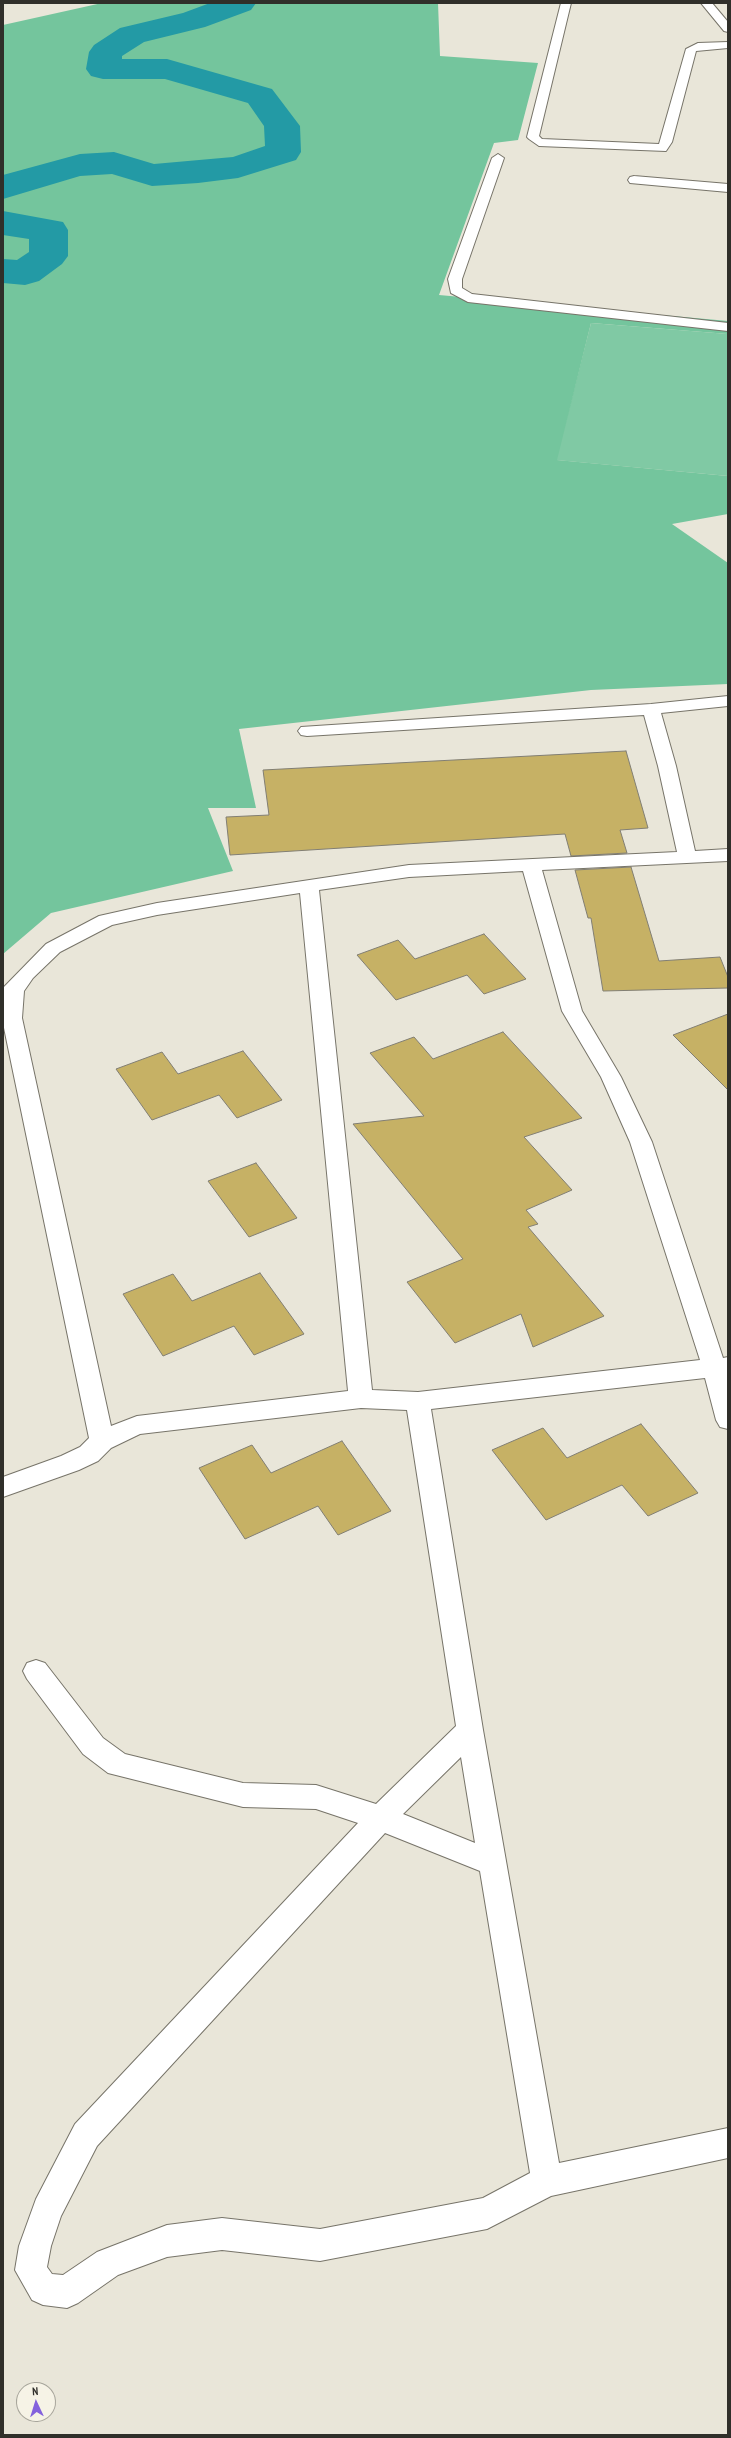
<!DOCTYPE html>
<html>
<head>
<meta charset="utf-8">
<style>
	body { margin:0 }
	#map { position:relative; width:731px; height:2438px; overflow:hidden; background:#e9e6d9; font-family:"PT Sans Narrow",sans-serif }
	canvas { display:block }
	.frame { position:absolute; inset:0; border:4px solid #302f2a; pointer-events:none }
	.north { position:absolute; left:16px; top:2382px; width:40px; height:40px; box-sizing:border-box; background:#f6f3e6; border:1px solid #a7a59b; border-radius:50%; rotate:356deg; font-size:11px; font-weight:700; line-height:16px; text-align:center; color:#302f2a }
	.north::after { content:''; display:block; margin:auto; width:14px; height:18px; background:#8462dd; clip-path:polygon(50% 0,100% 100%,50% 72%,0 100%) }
</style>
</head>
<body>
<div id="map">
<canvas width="731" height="2438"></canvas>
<div class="frame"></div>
<div class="north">N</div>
</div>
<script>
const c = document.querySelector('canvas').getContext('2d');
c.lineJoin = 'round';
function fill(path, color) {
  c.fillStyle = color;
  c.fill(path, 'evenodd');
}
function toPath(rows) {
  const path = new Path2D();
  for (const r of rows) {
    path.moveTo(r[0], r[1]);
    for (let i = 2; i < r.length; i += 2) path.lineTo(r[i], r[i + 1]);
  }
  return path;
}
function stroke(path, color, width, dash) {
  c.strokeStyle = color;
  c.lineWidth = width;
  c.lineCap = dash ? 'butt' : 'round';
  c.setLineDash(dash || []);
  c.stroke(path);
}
const green = toPath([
	[591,323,728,334,728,476,556,460]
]);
const forest = toPath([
	[102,3,438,3,440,56,538,63,518,140,494,143,439,295,728,321,728,334,591,323,557,460,728,476,728,514,672,524,728,563,728,684,591,690,239,729,256,808,208,808,233,871,51,913,3,954,3,25]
]);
const river = toPath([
	[210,3,256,3,251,10,205,27,144,42,122,56,122,59,167,59,272,89,300,126,301,152,296,160,238,178,198,183,152,186,112,174,80,176,3,199,3,175,80,154,114,152,154,164,233,157,265,146,264,126,248,103,165,79,103,79,91,76,86,69,89,52,94,45,120,28,183,13,210,3],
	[3,211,63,222,68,230,68,256,62,264,39,281,25,285,3,283,3,259,17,260,29,252,29,239,3,235,3,211]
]);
const building = toPath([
	[626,751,648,828,620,830,627,853,571,856,565,834,230,855,226,817,269,815,263,770,626,751],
	[631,867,659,961,720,957,728,977,728,988,603,991,591,918,588,918,575,870,631,867],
	[484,934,526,979,484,994,467,975,396,1000,357,955,398,940,415,959,484,934],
	[728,1014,728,1090,673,1035,728,1014],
	[503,1032,582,1118,524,1137,572,1190,526,1210,538,1224,528,1227,604,1316,533,1347,521,1314,455,1343,407,1282,463,1259,353,1124,424,1116,370,1053,414,1037,433,1059,503,1032],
	[243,1051,282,1100,237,1118,219,1095,152,1120,116,1069,162,1052,178,1074,243,1051],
	[256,1163,297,1218,249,1237,208,1181,256,1163],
	[260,1273,304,1334,254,1355,234,1326,163,1356,123,1294,173,1274,192,1301,260,1273],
	[641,1424,698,1493,648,1516,622,1485,546,1520,492,1450,543,1428,567,1458,641,1424],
	[342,1441,391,1511,338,1535,318,1506,245,1539,199,1468,252,1445,271,1473,342,1441]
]);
const minor = toPath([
	[561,3,571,3,539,136,542,139,659,144,686,49,698,43,728,42,728,48,696,51,672,142,666,151,539,146,529,139,527,137,561,3],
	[701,3,712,3,728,22,728,32,724,31,701,3],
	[498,154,504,158,462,279,462,288,472,294,728,323,728,331,468,302,451,293,448,279,492,158,498,154],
	[634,176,728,184,728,192,630,183,628,180,630,177,634,176],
	[728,696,728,706,661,713,676,766,695,851,728,849,728,861,542,870,582,1011,621,1077,652,1142,723,1358,728,1357,728,1429,720,1427,716,1420,705,1378,431,1409,483,1730,559,2163,728,2128,728,2158,551,2196,487,2229,320,2261,222,2250,167,2257,118,2275,78,2303,67,2308,43,2305,32,2300,15,2270,19,2246,36,2199,75,2124,358,1823,316,1809,243,1807,108,1773,83,1754,27,1679,23,1671,27,1663,36,1660,45,1663,103,1738,125,1754,243,1783,316,1785,376,1804,456,1726,407,1410,361,1408,140,1434,111,1448,98,1461,79,1470,3,1497,3,1477,61,1456,80,1447,89,1438,3,1023,3,988,46,944,99,916,157,903,409,865,677,852,658,766,644,715,307,736,301,735,298,731,301,727,651,704,728,696],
	[523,871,562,1011,601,1077,630,1142,700,1360,418,1392,372,1390,319,890,409,877,523,871],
	[300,893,348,1391,137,1416,111,1426,22,1018,24,991,33,978,60,952,112,925,157,915,300,893],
	[461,1757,475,1843,403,1814,461,1757],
	[385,1833,480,1871,530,2173,483,2198,320,2229,222,2218,167,2225,97,2252,63,2275,52,2274,47,2267,51,2246,61,2216,97,2146,385,1833]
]);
fill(green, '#80c9a4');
fill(forest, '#74c59d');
fill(river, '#239aa5');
fill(building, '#c6b165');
stroke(building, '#817e73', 1);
stroke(minor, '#777469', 2);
fill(minor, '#fff');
</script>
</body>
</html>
